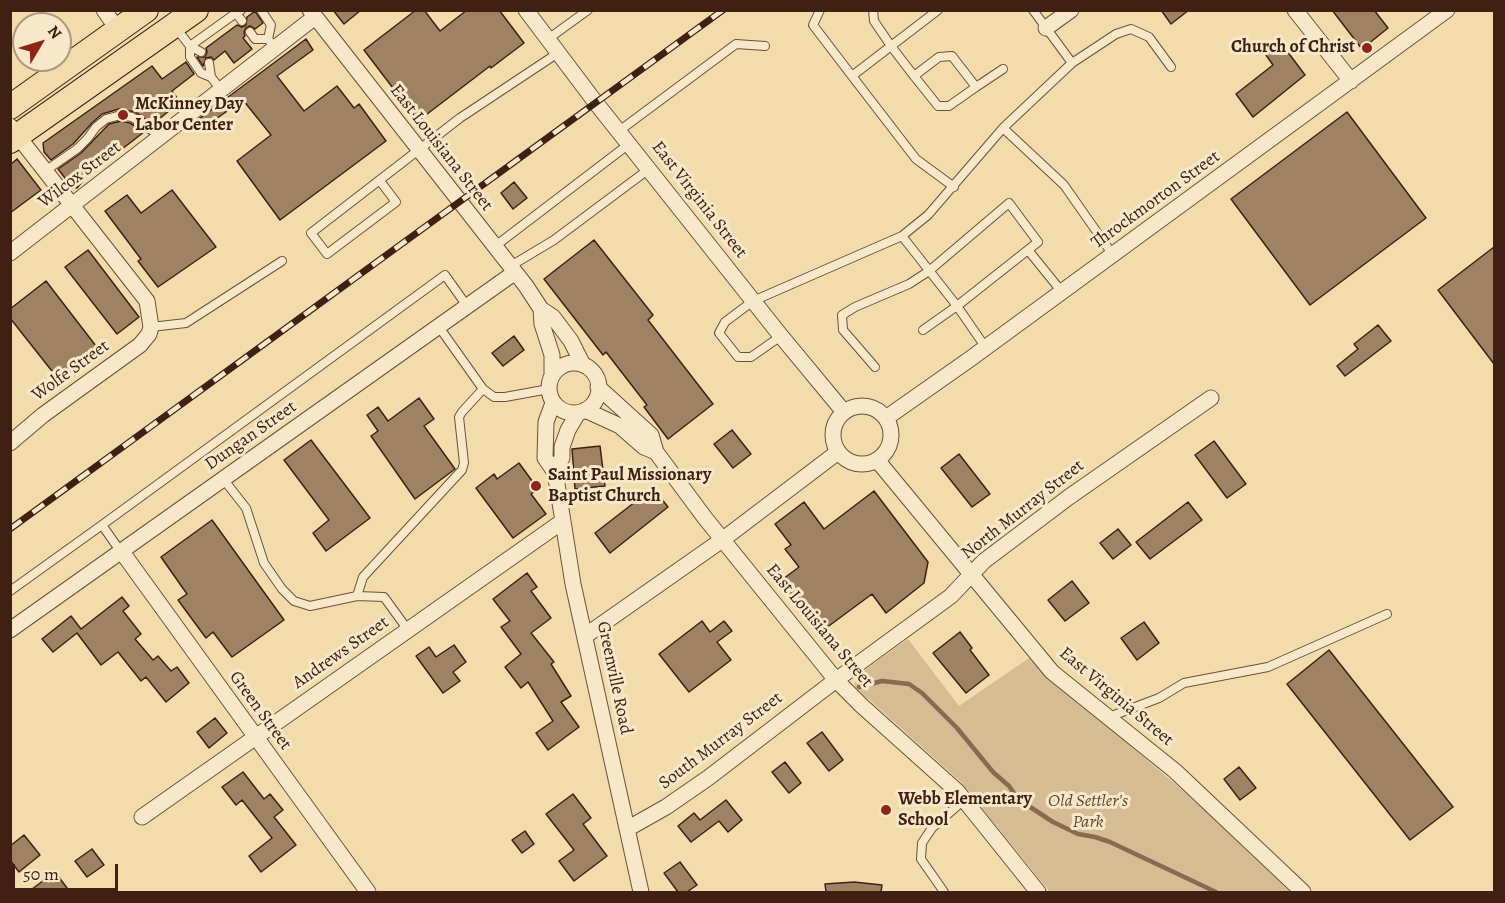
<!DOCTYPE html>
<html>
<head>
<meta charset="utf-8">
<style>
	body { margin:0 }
	#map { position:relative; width:1505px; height:903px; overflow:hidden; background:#f3dcac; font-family:Alegreya,serif }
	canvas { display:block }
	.frame { position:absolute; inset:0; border:12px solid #412014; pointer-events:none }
	.north { position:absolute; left:12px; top:12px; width:60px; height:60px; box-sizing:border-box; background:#f7e8c9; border:2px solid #ae9881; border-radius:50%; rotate:52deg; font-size:16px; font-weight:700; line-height:24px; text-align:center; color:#412014 }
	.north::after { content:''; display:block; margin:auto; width:21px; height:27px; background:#8f2418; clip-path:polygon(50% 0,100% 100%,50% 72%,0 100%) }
	.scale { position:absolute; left:12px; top:864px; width:106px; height:27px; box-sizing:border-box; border:3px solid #412014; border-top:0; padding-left:8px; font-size:18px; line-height:21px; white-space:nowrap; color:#412014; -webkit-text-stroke:4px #f7e8c9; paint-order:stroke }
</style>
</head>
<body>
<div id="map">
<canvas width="1505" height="903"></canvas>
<div class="frame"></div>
<div class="north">N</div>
<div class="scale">50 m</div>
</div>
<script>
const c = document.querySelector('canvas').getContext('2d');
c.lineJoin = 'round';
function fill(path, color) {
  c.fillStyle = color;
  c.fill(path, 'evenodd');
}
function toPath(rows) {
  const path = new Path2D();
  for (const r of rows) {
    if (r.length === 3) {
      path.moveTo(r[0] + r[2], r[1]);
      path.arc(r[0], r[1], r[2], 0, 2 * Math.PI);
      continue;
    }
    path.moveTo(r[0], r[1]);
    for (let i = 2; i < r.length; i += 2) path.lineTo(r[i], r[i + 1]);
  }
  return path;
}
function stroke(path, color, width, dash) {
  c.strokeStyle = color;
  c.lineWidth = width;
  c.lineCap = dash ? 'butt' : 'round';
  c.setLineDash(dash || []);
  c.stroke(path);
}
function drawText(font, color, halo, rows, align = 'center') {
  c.font = font + ' Alegreya,serif';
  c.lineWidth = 6;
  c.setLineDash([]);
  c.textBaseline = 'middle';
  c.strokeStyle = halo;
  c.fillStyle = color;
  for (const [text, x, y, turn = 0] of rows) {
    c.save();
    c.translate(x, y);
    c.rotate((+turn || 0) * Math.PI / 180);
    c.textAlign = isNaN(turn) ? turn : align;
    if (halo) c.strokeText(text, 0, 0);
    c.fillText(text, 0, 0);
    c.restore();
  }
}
const green = toPath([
	[908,639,959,706,1029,658,1205,810,1290,892,1050,892,960,781,856,688,854,684,865,670]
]);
const stream = toPath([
	[859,687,882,681,909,684,922,693,957,728,993,772,1009,786,1018,799,1053,822,1078,834,1095,837,1110,842,1216,892]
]);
const building = toPath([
	[333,10,361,10,344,24,333,10],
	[416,10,424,10,440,31,467,10,499,10,524,43,491,68,490,66,418,121,364,50,416,10],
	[1161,10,1189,10,1171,24,1161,10],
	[1332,10,1374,10,1388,28,1362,49,1332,10],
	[255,11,263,23,255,29,250,26,246,28,244,32,245,36,243,38,252,49,234,63,225,51,214,60,211,57,206,58,203,66,197,57,205,57,207,52,206,48,237,25,242,27,246,25,247,17,255,11],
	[306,39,313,50,277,76,304,111,337,86,354,108,359,104,386,141,280,220,237,161,271,135,243,100,206,126,200,118,306,39],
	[1281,43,1305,75,1253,117,1236,94,1273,65,1266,55,1281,43],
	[186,62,194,74,172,91,180,102,153,124,135,112,119,109,102,114,92,123,73,144,51,160,44,152,43,143,152,66,162,79,186,62],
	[1347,112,1426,218,1310,305,1231,199,1347,112],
	[121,121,130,123,144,132,86,177,77,188,72,187,58,169,81,153,109,124,121,121],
	[17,159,41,190,10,213,10,165,17,159],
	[514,182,527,198,513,209,501,193,514,182],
	[172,190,216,247,158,287,138,261,141,259,105,211,127,195,141,213,172,190],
	[594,240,653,315,648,320,713,404,668,439,644,407,647,405,606,352,603,355,544,279,594,240],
	[1494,247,1494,364,1438,290,1494,247],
	[88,250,139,317,117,334,65,267,88,250],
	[46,281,99,350,59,380,10,318,10,309,46,281],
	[1378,325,1391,341,1345,376,1337,366,1358,349,1354,344,1378,325],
	[514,336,524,350,503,366,492,353,514,336],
	[419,398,434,419,424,426,455,469,415,499,371,436,378,431,367,415,378,407,388,421,419,398],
	[732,430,751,454,733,468,714,444,732,430],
	[311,440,370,518,326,551,313,533,329,520,284,460,311,440],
	[1214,441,1246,484,1227,498,1195,455,1214,441],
	[600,446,605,486,575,489,572,449,600,446],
	[959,454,990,494,972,507,941,468,959,454],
	[519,463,538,489,531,494,546,514,513,538,476,488,494,474,497,479,519,463],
	[653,488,668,507,610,553,595,533,653,488],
	[874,491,928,562,924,583,886,613,872,594,818,634,779,582,799,567,785,549,791,545,775,524,804,502,824,529,874,491],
	[1188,502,1202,520,1150,559,1136,542,1188,502],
	[212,520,284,620,232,657,213,632,206,638,178,600,187,594,161,557,212,520],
	[1118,529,1131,545,1113,559,1100,543,1118,529],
	[527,573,537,587,531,591,551,618,531,633,554,662,551,664,571,696,561,702,579,727,548,750,536,733,553,721,528,682,521,688,505,667,521,654,501,627,510,621,493,599,527,573],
	[1072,581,1089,603,1065,621,1048,600,1072,581],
	[122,597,129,606,123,611,141,634,135,639,153,660,158,656,171,671,177,667,189,683,166,702,146,677,141,681,118,652,101,665,77,633,53,652,42,639,71,616,81,629,122,597],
	[702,621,710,632,724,621,732,631,717,642,731,660,689,692,659,654,702,621],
	[1144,622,1159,643,1137,660,1121,638,1144,622],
	[960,632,972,648,970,650,989,675,966,693,933,653,960,632],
	[454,645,466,662,453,672,460,681,443,693,416,656,429,647,436,657,454,645],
	[1329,650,1453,807,1410,840,1287,684,1329,650],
	[215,718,227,733,209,748,197,732,215,718],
	[822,732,843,760,829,771,807,743,822,732],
	[785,762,801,783,789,793,772,772,785,762],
	[1239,767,1256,788,1240,800,1224,779,1239,767],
	[243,772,264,799,270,794,283,810,274,817,296,845,261,872,249,856,272,838,242,800,236,805,222,787,243,772],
	[573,794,591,818,583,824,607,856,574,881,559,861,574,850,546,814,573,794],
	[726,800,742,820,728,832,719,821,691,842,678,826,694,813,700,820,726,800],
	[525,831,534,844,522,853,512,840,525,831],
	[24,835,40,855,19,872,10,860,10,846,24,835],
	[92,849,104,865,87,877,75,861,92,849],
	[680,862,697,885,687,892,678,892,664,873,680,862],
	[55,872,70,892,28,892,55,872],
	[854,882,882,885,881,892,826,892,825,884,854,882]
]);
const lane = toPath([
	[241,10,236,13,242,21],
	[261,10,271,25,268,39],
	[820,10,813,25,852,76,916,159,954,187],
	[873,10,874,21,891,46,914,76,938,106,949,106,976,87,952,56,939,57,914,76],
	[1033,10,1072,63],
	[176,28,190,46,236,13,234,10],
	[250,32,255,39,268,39,275,48],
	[548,39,588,10],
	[201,52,190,46,190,57,201,73,211,77,221,90],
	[209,63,211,77],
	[852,76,938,10],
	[976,87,1003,69],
	[1003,128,1064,185,1113,255],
	[619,131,736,44,765,46],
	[45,171,77,149,88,138,96,127,106,119,121,115,132,117,160,136],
	[380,181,396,202,327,254,311,233,460,118,558,53],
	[902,236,957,306,986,348],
	[494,247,629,144],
	[1028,250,1062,292],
	[509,267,554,240,649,169],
	[151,327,186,323,282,261],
	[439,327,483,389],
	[781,336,751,357,738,357,719,333,725,322,753,301,902,236,928,215,1003,128,1072,63,1116,34,1131,29,1149,37,1171,67],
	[875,367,843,330,842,315,855,307,909,284,929,271,1009,203,1038,242,957,306,923,330],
	[224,480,246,508,264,563,282,589,294,601,310,606,357,596,384,597,408,630],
	[102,525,445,275,467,306],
	[10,591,102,525,121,552],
	[357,596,363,577,462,470,464,463,459,417,462,412,483,389,494,397,505,397,549,389],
	[1109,717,1159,698,1184,683,1268,667,1387,614],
	[944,892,921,859,922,843,932,828,964,800]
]);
const street = toPath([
	[104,10,118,30],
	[310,10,526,286,541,309,553,317,571,341,583,365],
	[526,10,596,103,781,336,844,412],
	[1295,10,1351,81],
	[1046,28,1071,10],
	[10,126,147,301,151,327,149,334,140,345,43,415,10,443],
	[10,253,315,17],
	[541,309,542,324,552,355,552,376],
	[574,388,25],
	[598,387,651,435,656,452,705,518,836,680,862,706,957,791,1038,892],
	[553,403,546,422,545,458,554,471,557,484,573,584,641,892],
	[862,435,29],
	[585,410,620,426,644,447,656,452],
	[886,418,970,359,1447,10],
	[877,460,1052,672,1175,771,1303,892],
	[554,471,562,458,562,447,568,430,578,413],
	[122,552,368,892],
	[10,630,514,273],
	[585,636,722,540,838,452],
	[142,817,563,521],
	[627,829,666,807,708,778,836,680,951,596,984,561,1069,497,1211,398]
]);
const primary = toPath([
	[10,107,146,10],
	[10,141,196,10]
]);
const rail = toPath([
	[10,529,723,10]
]);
const markers = [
	[1367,48,6,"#8f2418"],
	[123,115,6,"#8f2418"],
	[536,486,6,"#8f2418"],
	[886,810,6,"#8f2418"]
];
const poiNames = [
	["Church of Christ",1355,48,"right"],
	["McKinney Day",135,105],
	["Labor Center",135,126],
	["Saint Paul Missionary",548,476],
	["Baptist Church",548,497],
	["Webb Elementary",898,800],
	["School",898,821]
];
const streetNames = [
	["East Louisiana Street",441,148,52],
	["Wilcox Street",80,175,-37],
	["East Virginia Street",699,200,52],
	["Throckmorton Street",1156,200,-36],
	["Wolfe Street",71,371,-36],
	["Dungan Street",251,436,-35],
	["North Murray Street",1023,510,-38],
	["East Louisiana Street",819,626,50],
	["Andrews Street",341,653,-35],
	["Greenville Road",614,678,78],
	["East Virginia Street",1116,697,40],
	["Green Street",260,711,54],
	["South Murray Street",721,741,-37]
];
const parkNames = [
	["Old Settler's",1088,802],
	["Park",1088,823]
];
fill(green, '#d5bc92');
stroke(stream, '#876a50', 4.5);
fill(building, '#9e8263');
stroke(building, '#412014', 1.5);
stroke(lane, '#6e4f3a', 10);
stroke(street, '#6e4f3a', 17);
stroke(primary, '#412014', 26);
stroke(lane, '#f7e8c9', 8);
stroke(street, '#f7e8c9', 15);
stroke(primary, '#f3dcac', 24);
stroke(rail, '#412014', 7);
stroke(rail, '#f7e8c9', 4.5, [14]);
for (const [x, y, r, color] of markers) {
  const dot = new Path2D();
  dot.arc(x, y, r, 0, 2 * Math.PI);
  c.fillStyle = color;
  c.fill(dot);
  stroke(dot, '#f7e8c9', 2);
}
drawText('bold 18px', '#412014', '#f7e8c9', poiNames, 'left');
drawText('18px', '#412014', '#f7e8c9', streetNames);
drawText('italic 18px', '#664734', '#f7e8c9', parkNames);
</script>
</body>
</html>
